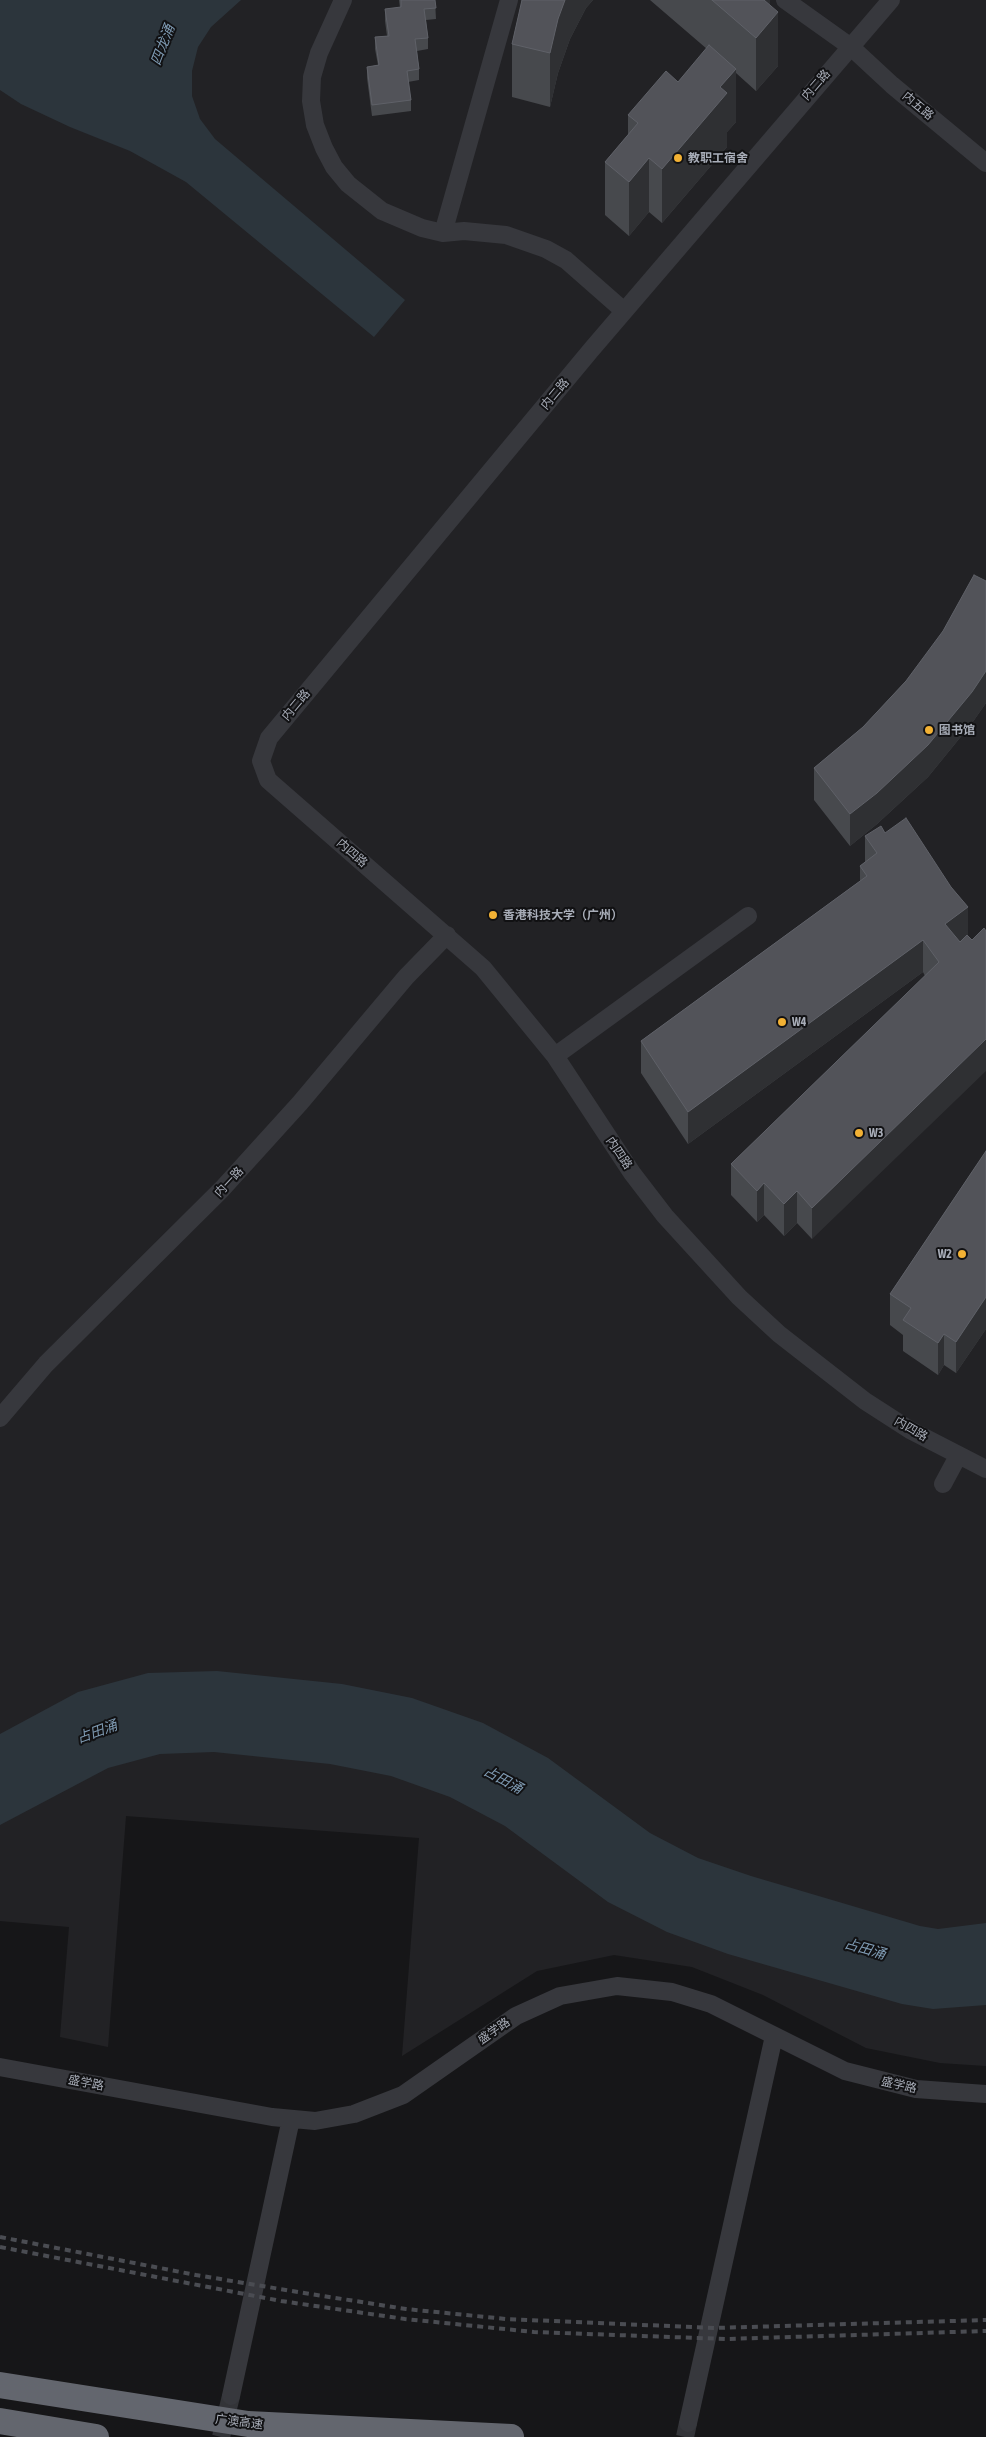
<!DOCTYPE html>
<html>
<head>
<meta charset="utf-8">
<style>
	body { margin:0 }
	canvas { display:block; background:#161618 }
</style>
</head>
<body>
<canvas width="986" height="2437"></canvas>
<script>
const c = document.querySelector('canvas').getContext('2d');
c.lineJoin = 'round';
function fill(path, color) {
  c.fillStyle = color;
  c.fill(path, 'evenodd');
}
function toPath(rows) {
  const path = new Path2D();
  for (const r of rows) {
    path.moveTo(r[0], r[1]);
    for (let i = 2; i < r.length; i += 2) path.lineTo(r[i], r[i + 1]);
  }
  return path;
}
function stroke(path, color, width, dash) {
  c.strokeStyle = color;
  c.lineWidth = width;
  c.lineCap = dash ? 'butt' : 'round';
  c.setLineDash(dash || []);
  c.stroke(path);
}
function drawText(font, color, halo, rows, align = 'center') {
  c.font = font + ' "Asap Condensed","Noto Sans SC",sans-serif';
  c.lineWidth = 4;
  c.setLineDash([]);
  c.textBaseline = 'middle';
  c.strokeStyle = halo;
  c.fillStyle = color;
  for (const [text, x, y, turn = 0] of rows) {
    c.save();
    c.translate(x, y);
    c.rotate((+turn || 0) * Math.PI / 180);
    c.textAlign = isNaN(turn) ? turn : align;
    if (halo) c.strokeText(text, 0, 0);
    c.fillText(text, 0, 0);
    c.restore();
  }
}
const built = toPath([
	[10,0,986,0,986,2066,940,2063,866,2048,763,1995,692,1967,614,1955,537,1971,402,2056,419,1838,126,1816,108,2047,60,2037,69,1927,0,1921,0,14]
]);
const water = toPath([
	[0,0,241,0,211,27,198,47,192,71,192,96,200,119,215,139,405,300,374,337,186,182,130,151,70,127,21,104,0,90],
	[217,1671,342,1684,412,1698,483,1723,548,1758,650,1833,698,1858,751,1876,920,1926,938,1929,986,1923,986,2005,933,2009,902,2004,728,1954,667,1932,608,1902,505,1826,450,1797,391,1776,330,1764,214,1752,160,1754,108,1768,0,1825,0,1734,78,1692,148,1673]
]);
const minorTunnel = toPath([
	[221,2437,231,2396],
	[685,2437,688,2423]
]);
const minor = toPath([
	[343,0,319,53,312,77,311,101,315,125,324,148,334,167,348,184,382,211,422,228,443,233,464,231,506,235,546,249,566,260,624,311],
	[785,0,851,47,892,85,986,163],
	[891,0,591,350,269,738,261,761,268,780,483,968,555,1056,632,1173,665,1216,739,1297,779,1334,865,1401,910,1430,986,1469],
	[443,233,509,0],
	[555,1056,748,916],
	[0,1418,46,1364,222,1189,300,1103,406,977,447,935],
	[943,1484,958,1456],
	[0,2067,272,2117,315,2121,354,2114,403,2095,516,2016,560,1996,617,1986,672,1992,711,2004,845,2071,916,2089,986,2094],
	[231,2396,291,2119],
	[688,2423,774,2036]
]);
const highway = toPath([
	[0,2385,248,2424,511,2437],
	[0,2421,96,2437]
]);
const rail = toPath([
	[0,2237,196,2275,304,2293,406,2309,506,2319,714,2328,986,2320],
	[0,2247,281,2301,405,2319,534,2332,726,2339,986,2331]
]);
const wall = toPath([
	[399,0,435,0,436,19,426,20,428,38,428,49,417,51,419,69,419,80,408,82,411,100,411,111,372,116,367,78,367,67,378,65,375,49,375,37,387,36,385,21,385,9,400,8],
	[522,0,593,0,586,8,570,39,558,73,550,107,512,97,512,44],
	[650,0,770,0,770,5,778,66,756,91,736,73,736,122,727,132,727,147,662,223,649,212,629,236,605,215,605,162,628,135,628,115,678,82,707,49],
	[986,581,986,703,972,723,928,777,877,824,850,846,814,800,814,768,863,727,906,681],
	[885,833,951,887,968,907,812,1239,797,1223,784,1236,764,1215,757,1222,731,1195,731,1164,925,976,923,972,688,1144,641,1073,641,1041,860,881,860,866,865,862,865,836],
	[986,1151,986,1329,956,1373,944,1365,938,1375,903,1351,903,1335,890,1325,890,1294]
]);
const shadedWall = toPath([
	[565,0,593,0,586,8,570,39,558,73,550,107,550,53,558,19],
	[760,0,770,0,770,22,778,12,778,66,756,91,756,38],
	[736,69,736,122,727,132,727,147,662,223,662,169,720,87],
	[649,158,649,212,629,236,629,182],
	[986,671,986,703,972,723,928,777,877,824,850,846,850,814],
	[968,907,968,939,945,955,945,924],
	[923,940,923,972,688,1144,688,1112],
	[986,1039,986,1071,812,1239,812,1208],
	[764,1183,764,1215,757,1222,757,1191],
	[797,1191,797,1223,784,1236,784,1204],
	[986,1297,986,1329,956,1373,956,1342],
	[944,1334,944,1365,938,1375,938,1343]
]);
const building = toPath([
	[401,0,435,0,436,8,424,9,428,38,415,39,419,69,407,71,411,100,372,105,367,67,379,65,375,37,389,36,385,9,401,7,401,0],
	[522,0,565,0,558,19,550,53,512,44,522,0],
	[712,0,764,0,778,12,756,38,712,0],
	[709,45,736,69,720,87,727,93,662,169,649,158,629,182,605,162,638,123,628,115,666,71,678,82,709,45],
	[974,575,986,581,986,671,972,692,928,745,877,793,850,814,814,768,863,727,906,681,943,631,974,575],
	[906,818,951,887,968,907,945,924,960,942,967,935,972,940,984,928,986,931,986,1039,812,1208,797,1191,784,1204,764,1183,757,1191,731,1164,939,962,923,940,688,1112,641,1041,867,876,860,866,877,853,865,836,881,826,885,833,906,818],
	[986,1151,986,1297,956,1342,944,1334,938,1343,903,1320,911,1308,890,1294,986,1151]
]);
const markers = [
	[678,158,5,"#f2b134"],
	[929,730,5,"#f2b134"],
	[493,915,5,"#f2b134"],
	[782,1022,5,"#f2b134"],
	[859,1133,5,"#f2b134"],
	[962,1254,5,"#f2b134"]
];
const streetNames = [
	["内二路",816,85,-49],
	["内五路",918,106,40],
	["内二路",555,394,-50],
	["内二路",296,705,-50],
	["内四路",352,853,41],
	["内四路",619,1153,56],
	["内一路",229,1182,-47],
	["内四路",911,1429,30],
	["盛学路",494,2031,-35],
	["盛学路",86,2083,11],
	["盛学路",899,2085,13],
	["广澳高速",239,2422,7]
];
const poiNames = [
	["教职工宿舍",688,158],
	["图书馆",939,730],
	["香港科技大学（广州）",503,915],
	["W4",792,1022],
	["W3",869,1133],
	["W2",952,1254,"right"]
];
const waterNames = [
	["四龙涌",163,45,-69],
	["占田涌",97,1732,-20],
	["占田涌",503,1780,28],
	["占田涌",865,1949,16]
];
fill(built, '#222225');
fill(water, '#2c353c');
stroke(minorTunnel, '#333438', 18, [18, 9]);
stroke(minor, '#37383d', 18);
stroke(highway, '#63666e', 26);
stroke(rail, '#4a4c52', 4, [6, 5]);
fill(wall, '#47494d');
fill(shadedWall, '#2f3033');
fill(building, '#525359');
stroke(building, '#5f6168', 1);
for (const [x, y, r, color] of markers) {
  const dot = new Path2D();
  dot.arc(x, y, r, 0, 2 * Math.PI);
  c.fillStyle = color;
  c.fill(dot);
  stroke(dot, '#111113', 2);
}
drawText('12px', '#a8adb8', '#111113', streetNames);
drawText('bold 12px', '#a8adb8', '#111113', poiNames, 'left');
drawText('italic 14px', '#7f9bb3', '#111113', waterNames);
</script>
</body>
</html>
